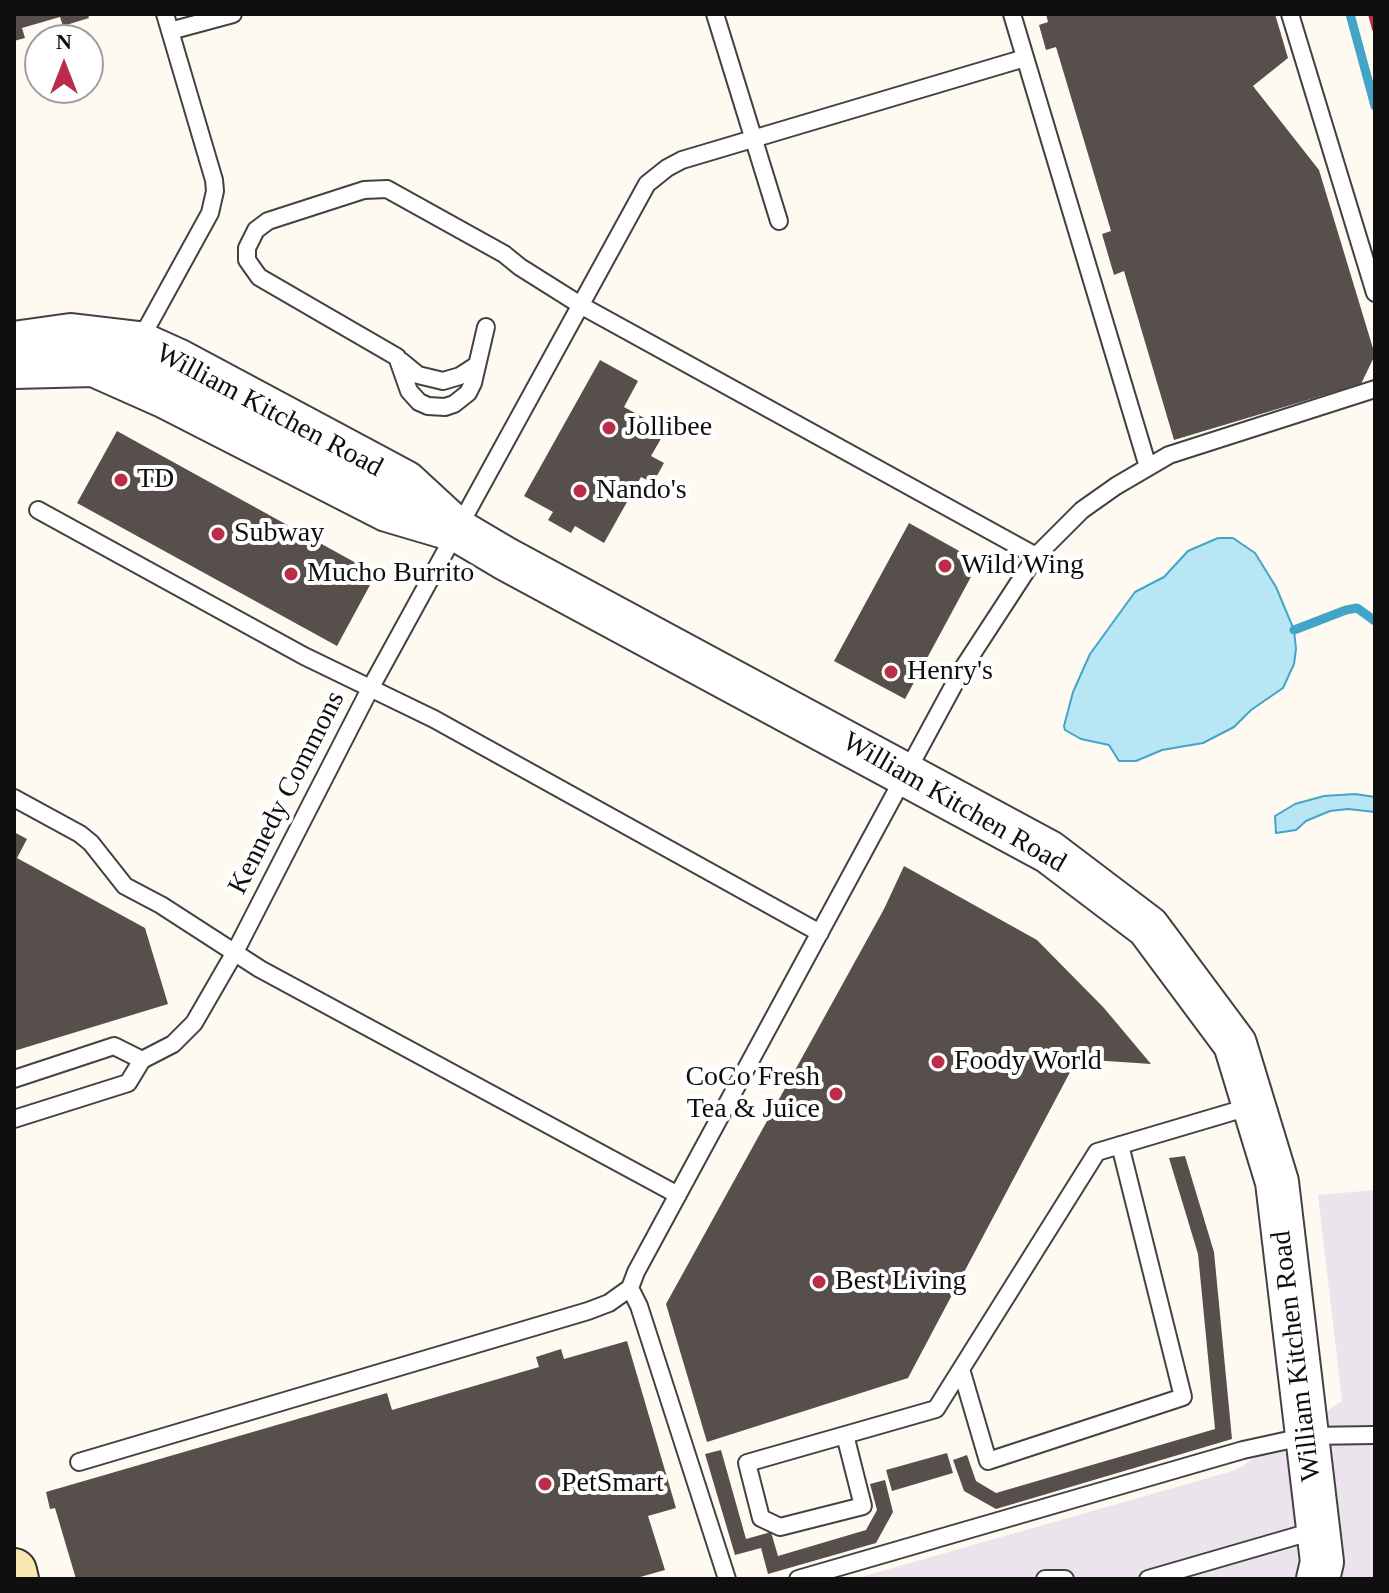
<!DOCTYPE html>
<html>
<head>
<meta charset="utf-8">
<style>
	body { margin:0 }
	#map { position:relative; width:1389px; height:1593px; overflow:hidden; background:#fefaf2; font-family:"Times New Roman",serif }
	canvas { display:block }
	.frame { position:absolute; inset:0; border:16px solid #0f0f0f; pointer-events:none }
	.north { position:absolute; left:24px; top:24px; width:80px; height:80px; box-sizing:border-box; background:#fff; border:2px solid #9f9f9f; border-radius:50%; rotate:0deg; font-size:22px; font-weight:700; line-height:32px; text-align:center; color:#0f0f0f }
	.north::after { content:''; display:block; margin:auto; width:28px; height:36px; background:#ba2c47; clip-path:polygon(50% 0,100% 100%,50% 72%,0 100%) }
</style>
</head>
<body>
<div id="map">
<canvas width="1389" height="1593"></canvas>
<div class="frame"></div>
<div class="north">N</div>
</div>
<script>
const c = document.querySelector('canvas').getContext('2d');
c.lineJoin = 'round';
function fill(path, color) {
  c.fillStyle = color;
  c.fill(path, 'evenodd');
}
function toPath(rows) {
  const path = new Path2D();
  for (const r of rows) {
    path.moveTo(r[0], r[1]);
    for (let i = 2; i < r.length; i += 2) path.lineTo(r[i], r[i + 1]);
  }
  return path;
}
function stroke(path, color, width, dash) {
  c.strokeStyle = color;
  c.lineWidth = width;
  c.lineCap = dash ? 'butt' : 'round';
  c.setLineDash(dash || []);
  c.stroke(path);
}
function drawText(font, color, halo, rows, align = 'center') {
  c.font = font + ' "Times New Roman",serif';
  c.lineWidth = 8;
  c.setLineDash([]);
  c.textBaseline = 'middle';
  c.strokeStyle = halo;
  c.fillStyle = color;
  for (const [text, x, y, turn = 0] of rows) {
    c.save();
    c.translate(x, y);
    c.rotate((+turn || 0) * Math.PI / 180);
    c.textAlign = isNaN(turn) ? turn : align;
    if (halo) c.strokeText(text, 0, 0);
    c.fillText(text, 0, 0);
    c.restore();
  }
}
const industrial = toPath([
	[1375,1190,1375,1579,854,1579,1236,1470,1342,1401,1318,1195]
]);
const water = toPath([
	[1218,538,1233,538,1255,553,1276,587,1294,630,1296,649,1294,664,1283,688,1251,710,1234,727,1203,743,1162,750,1136,761,1119,761,1109,745,1081,739,1065,730,1064,726,1073,692,1090,654,1135,592,1164,577,1188,551,1218,538],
	[1355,794,1375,797,1375,812,1348,809,1330,811,1306,821,1296,830,1276,833,1275,816,1295,804,1324,796,1355,794]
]);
const stream = toPath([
	[1350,14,1375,106],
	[1294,630,1346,610,1357,608,1375,621]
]);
const building = toPath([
	[14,14,88,14,89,18,63,26,60,17,22,28,25,38,14,41],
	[1046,14,1275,14,1288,58,1253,86,1319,170,1375,355,1361,384,1174,440,1124,271,1114,275,1102,234,1111,231,1056,47,1046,50,1039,25,1048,22],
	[600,360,638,381,624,407,666,430,651,456,664,463,653,483,641,477,604,543,575,526,571,533,548,520,553,512,524,496],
	[117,431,376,574,337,646,77,503],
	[909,523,979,562,905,699,834,661],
	[14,832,27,839,17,858,145,928,168,1004,14,1051],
	[904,866,1037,940,1104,1008,1151,1064,1077,1059,908,1378,707,1442,666,1304,884,909],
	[1185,1156,1214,1252,1232,1439,996,1509,964,1491,953,1460,967,1455,976,1481,996,1493,1215,1429,1198,1254,1169,1158],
	[627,1341,676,1508,648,1516,665,1570,633,1579,76,1579,55,1508,50,1509,46,1492,387,1393,392,1410,539,1367,536,1357,561,1349,564,1359],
	[721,1450,746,1539,771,1532,778,1556,866,1530,877,1510,870,1484,885,1480,893,1512,876,1543,768,1574,761,1548,735,1555,705,1454],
	[947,1453,953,1473,892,1491,886,1470]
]);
const service = toPath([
	[715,14,779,221],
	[1012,14,1148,467],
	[1290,14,1375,293],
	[170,31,233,14],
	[486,327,473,383,468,393,454,404,445,407,428,406,419,402,409,391,397,357,259,277,247,260,247,248,256,230,268,221,364,190,387,189,504,254,520,267,582,306,1036,556],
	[139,342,210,213,215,191,214,180,165,14],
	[401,361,418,375,443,381,460,376,477,365],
	[38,510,304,656,434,719,820,933],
	[14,798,80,834,91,843,125,886,161,905,260,969,678,1195],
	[14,1079,114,1046,142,1060],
	[14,1119,128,1083,142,1060,173,1044,194,1023,235,952,371,687,647,184,667,168,682,160,1025,58],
	[630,1288,639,1306,727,1579],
	[961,1369,988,1461,1183,1397,1120,1145],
	[845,1435,863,1506,780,1527,761,1518,747,1463,936,1409,1097,1152,1252,1106],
	[79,1462,588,1311,609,1303,630,1288,636,1272,963,668,1036,556,1082,510,1116,486,1169,455,1375,389],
	[798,1579,1243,1450,1307,1436,1375,1435],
	[1045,1579,1065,1579],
	[1148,1579,1317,1530]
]);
const tertiary = toPath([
	[14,343,71,335,139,343,179,361,405,482,457,530,506,559,1049,852,1148,927,1235,1044,1277,1182,1322,1562,1318,1579],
	[14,367,94,365,166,397,387,510,448,528]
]);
const secondary = toPath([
	[14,1571,16,1579]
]);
const rail = toPath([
	[1371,14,1375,29]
]);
const markers = [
	[609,428,8,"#ba2c47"],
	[121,480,8,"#ba2c47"],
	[580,491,8,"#ba2c47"],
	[218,534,8,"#ba2c47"],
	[945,566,8,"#ba2c47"],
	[291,574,8,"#ba2c47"],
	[891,672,8,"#ba2c47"],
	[938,1062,8,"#ba2c47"],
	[836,1094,8,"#ba2c47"],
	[819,1282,8,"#ba2c47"],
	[545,1484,8,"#ba2c47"]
];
const streetNames = [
	["William Kitchen Road",269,411,28],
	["Kennedy Commons",287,793,-63],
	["William Kitchen Road",954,803,30],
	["William Kitchen Road",1297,1356,-97]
];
const poiNames = [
	["Jollibee",625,428],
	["TD",137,480],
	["Nando's",596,491],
	["Subway",234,534],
	["Wild Wing",961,566],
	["Mucho Burrito",307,574],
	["Henry's",907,672],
	["Foody World",954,1062],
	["CoCo Fresh",820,1078,"right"],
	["Tea & Juice",820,1110,"right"],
	["Best Living",835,1282],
	["PetSmart",561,1484]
];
fill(industrial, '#ebe4ed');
fill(water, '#b8e6f4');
stroke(water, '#42a5c8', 2);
stroke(stream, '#42a5c8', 9);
fill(building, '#574f4c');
stroke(service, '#424242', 20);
stroke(tertiary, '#424242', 46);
stroke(secondary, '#313131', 48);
stroke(service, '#fff', 16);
stroke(tertiary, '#fff', 42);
stroke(secondary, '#fbe8b0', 44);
stroke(rail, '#ba2c47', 6);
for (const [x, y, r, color] of markers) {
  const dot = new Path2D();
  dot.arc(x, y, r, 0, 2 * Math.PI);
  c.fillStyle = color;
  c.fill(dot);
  stroke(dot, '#fff', 3);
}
drawText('28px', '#0f0f0f', '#fff', streetNames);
drawText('28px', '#0f0f0f', '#fff', poiNames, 'left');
</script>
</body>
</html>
